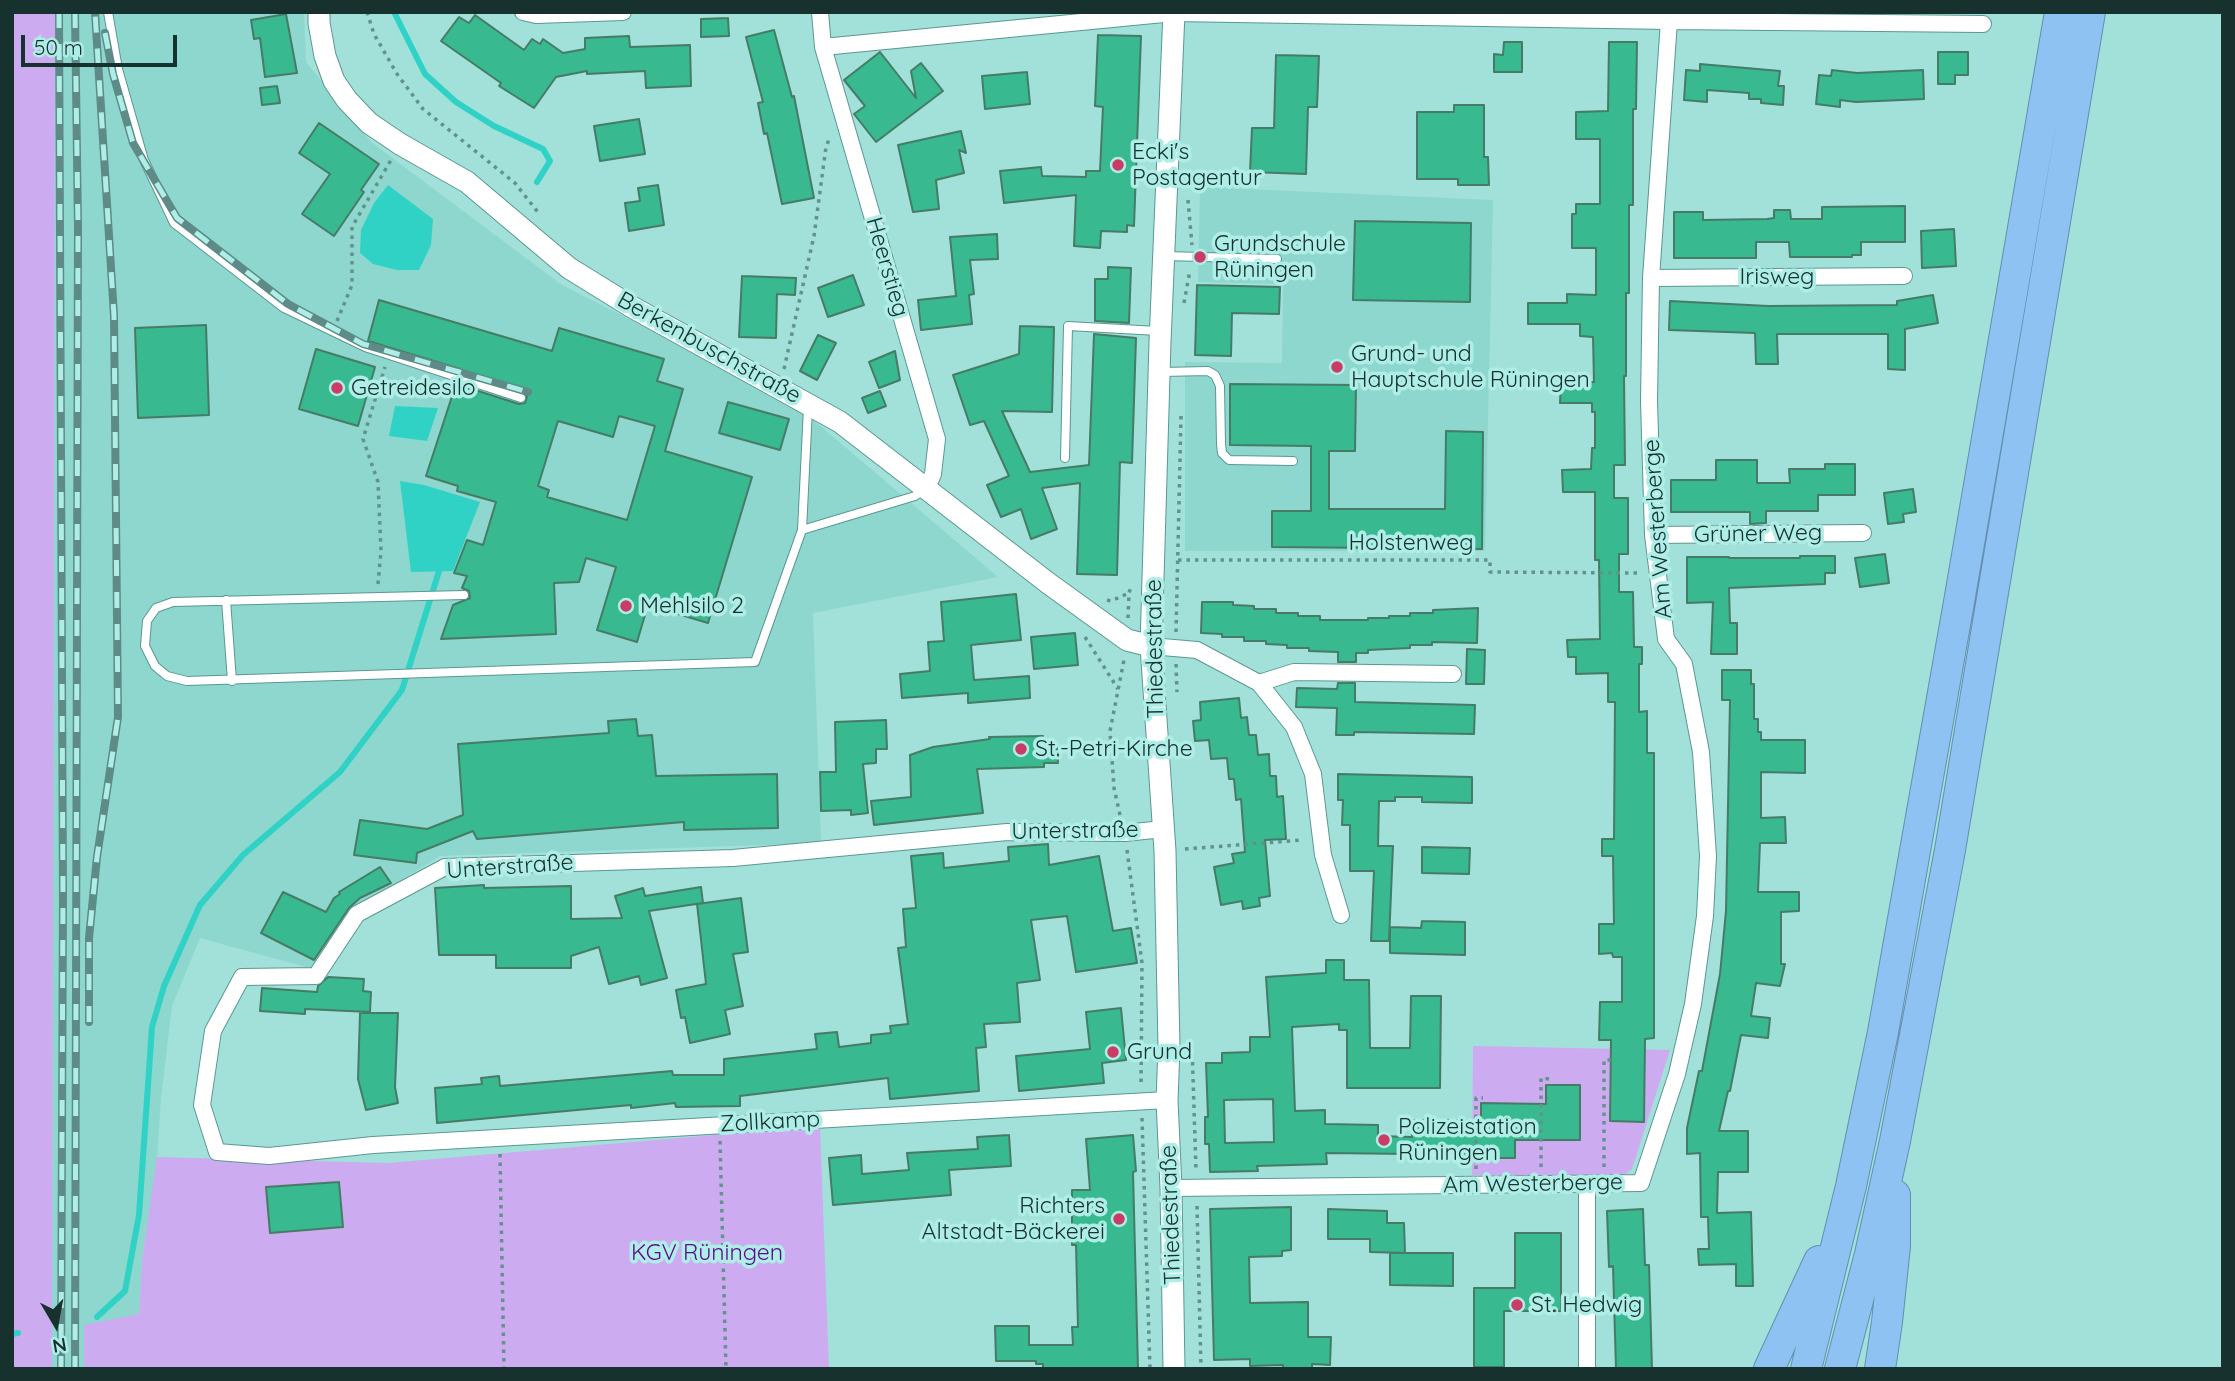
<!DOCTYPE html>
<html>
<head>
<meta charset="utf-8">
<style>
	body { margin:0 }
	#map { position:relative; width:2235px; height:1381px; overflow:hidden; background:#a1e1da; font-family:Quicksand,sans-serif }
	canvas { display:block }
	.frame { position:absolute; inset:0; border:14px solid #17312f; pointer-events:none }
	.north { position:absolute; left:21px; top:1290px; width:70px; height:70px; -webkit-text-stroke:5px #aeeee7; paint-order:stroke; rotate:170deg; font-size:19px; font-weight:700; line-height:28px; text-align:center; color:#17312f }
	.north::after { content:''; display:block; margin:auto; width:24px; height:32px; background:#17312f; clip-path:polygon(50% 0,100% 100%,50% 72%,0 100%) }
	.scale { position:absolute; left:21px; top:35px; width:156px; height:32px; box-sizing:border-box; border:4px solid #17312f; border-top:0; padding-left:9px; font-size:21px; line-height:24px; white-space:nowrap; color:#17312f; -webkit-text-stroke:5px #aeeee7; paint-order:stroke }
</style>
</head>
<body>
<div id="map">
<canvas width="2235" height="1381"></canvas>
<div class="frame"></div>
<div class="north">N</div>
<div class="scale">50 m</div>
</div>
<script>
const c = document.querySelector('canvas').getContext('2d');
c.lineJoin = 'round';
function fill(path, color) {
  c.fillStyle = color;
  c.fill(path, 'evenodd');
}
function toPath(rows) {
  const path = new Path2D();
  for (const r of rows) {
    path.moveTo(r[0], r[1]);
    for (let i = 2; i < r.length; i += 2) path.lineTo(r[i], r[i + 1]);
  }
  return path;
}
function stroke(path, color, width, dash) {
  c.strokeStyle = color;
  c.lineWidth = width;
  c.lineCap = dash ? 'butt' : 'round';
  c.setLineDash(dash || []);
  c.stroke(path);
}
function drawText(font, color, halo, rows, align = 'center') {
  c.font = font + ' Quicksand,sans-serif';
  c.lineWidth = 7;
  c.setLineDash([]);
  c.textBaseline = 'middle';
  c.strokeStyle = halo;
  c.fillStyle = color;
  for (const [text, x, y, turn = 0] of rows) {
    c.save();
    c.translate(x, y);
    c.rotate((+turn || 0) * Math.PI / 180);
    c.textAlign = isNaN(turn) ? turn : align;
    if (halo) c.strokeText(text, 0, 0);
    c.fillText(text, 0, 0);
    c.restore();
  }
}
const built = toPath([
	[55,12,304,12,306,62,371,142,562,285,791,401,998,577,813,613,821,843,440,856,353,910,313,969,200,938,172,1006,161,1098,156,1174,142,1261,139,1315,84,1325,84,1369,52,1369],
	[1200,187,1493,200,1485,551,1185,551,1185,362,1282,363,1283,284,1198,282]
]);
const green = toPath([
	[12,12,55,12,52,1369,12,1369],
	[1473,1046,1670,1050,1632,1169,1624,1175,1472,1175],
	[820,1126,829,1369,84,1369,84,1325,139,1314,142,1261,157,1157,388,1163]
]);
const water = toPath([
	[388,185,433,219,431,245,419,270,397,270,373,264,360,253,361,230,374,203],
	[395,406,438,408,427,441,389,436],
	[400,481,424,485,480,502,453,571,411,572]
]);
const stream = toPath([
	[394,12,425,74,456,102,494,126,543,149,550,161,537,182],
	[97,1317,125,1291,139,1215,152,1027,164,986,200,905,243,855,340,772,402,690,439,571,438,566],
	[12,1334,18,1333]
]);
const building = toPath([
	[286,14,297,73,265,77,260,38,254,39,251,20,286,14],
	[475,15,524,50,532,39,540,44,543,39,563,53,585,49,585,38,629,36,630,47,690,45,691,86,646,88,645,71,587,74,587,71,556,77,534,108,499,86,501,83,441,41,459,17,469,23,475,15],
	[728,18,729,36,701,37,701,19,728,18],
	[774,30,792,97,794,96,814,198,782,204,767,133,764,134,758,103,763,102,746,37,774,30],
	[1098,35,1141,36,1134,226,1127,225,1127,232,1101,231,1100,248,1074,246,1076,195,1004,203,1000,171,1041,167,1042,176,1086,177,1086,171,1100,171,1103,107,1095,106,1098,35],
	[1504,42,1522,42,1522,72,1494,72,1494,54,1503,55,1504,42],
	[1609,42,1637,42,1636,109,1633,109,1633,205,1629,205,1629,293,1626,293,1626,376,1624,376,1625,465,1614,465,1614,498,1628,498,1628,554,1619,554,1619,592,1633,592,1634,647,1642,647,1642,664,1639,664,1639,712,1647,711,1647,753,1654,753,1654,1038,1645,1039,1644,1122,1610,1121,1611,1040,1599,1040,1600,1002,1622,1002,1622,957,1613,957,1612,953,1599,954,1599,924,1614,924,1613,856,1602,856,1602,839,1614,839,1615,702,1608,702,1608,673,1576,674,1576,657,1568,657,1567,640,1600,639,1599,560,1595,560,1595,492,1563,492,1562,470,1591,469,1592,448,1595,448,1595,412,1592,412,1592,403,1560,403,1561,382,1594,382,1593,337,1580,336,1580,324,1528,324,1528,303,1567,303,1567,294,1596,295,1596,248,1572,248,1572,214,1576,214,1576,204,1600,204,1600,139,1576,139,1576,112,1608,111,1609,42],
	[880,52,916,98,911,71,921,63,943,91,876,142,854,114,865,106,844,80,880,52],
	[1938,52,1968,52,1968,75,1955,75,1955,84,1938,84,1938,52],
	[1276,55,1319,56,1317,107,1308,107,1306,174,1250,172,1252,128,1274,128,1276,55],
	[1700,64,1780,71,1778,86,1784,86,1783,105,1761,103,1761,99,1749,99,1749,93,1707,90,1707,102,1684,100,1686,70,1700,71,1700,64],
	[1832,70,1857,73,1923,70,1924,99,1856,102,1840,100,1840,107,1816,104,1819,75,1831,76,1832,70],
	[1027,72,1030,104,985,109,982,76,1027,72],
	[277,86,280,103,262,105,260,88,277,86],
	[1454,105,1484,105,1484,157,1488,157,1489,185,1458,185,1458,179,1417,179,1417,112,1454,112,1454,105],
	[639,119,645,154,600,161,594,126,639,119],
	[319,123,379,164,361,190,364,192,334,236,302,214,330,174,299,153,319,123],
	[961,131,966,153,959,150,964,173,936,180,939,209,913,212,898,145,961,131],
	[658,185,664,225,629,231,625,203,640,201,638,188,658,185],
	[1905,206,1905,242,1861,242,1861,255,1852,255,1852,257,1790,257,1789,242,1756,242,1756,258,1674,258,1674,212,1703,212,1703,220,1767,219,1774,218,1774,210,1790,210,1791,219,1822,219,1822,207,1905,206],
	[1355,221,1471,223,1470,302,1353,300,1355,221],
	[1954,229,1956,266,1922,268,1921,231,1954,229],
	[997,234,998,259,970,260,974,294,969,295,972,324,921,330,918,300,956,296,950,237,997,234],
	[1108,267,1131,268,1129,323,1095,321,1095,279,1108,279,1108,267],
	[853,275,864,305,828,317,818,288,853,275],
	[742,276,796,278,795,295,777,294,776,338,739,337,742,276],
	[1197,285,1280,287,1279,314,1232,313,1231,356,1195,355,1197,285],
	[1933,295,1938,323,1905,329,1905,370,1888,369,1888,334,1777,334,1778,364,1756,364,1755,333,1669,330,1670,301,1768,306,1897,305,1897,301,1933,295],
	[379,300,552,351,559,328,664,359,657,381,683,389,665,451,752,477,708,623,648,605,637,642,597,630,616,567,586,558,579,582,554,583,556,634,441,639,453,605,470,598,469,591,462,588,467,576,454,573,467,540,483,545,496,502,457,491,458,486,426,476,456,384,519,404,525,403,527,397,523,392,460,371,460,369,368,341,379,300],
	[619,416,655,426,627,520,547,497,549,490,538,486,558,421,613,437,619,416],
	[206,325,209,415,138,418,135,328,206,325],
	[1020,326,1054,327,1052,412,1002,411,1030,472,1089,465,1094,334,1136,338,1132,463,1120,462,1117,575,1077,574,1080,483,1042,488,1057,529,1031,539,1021,509,1001,517,987,485,1009,476,984,421,970,425,953,375,1019,354,1020,326],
	[818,335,836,343,817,380,800,371,818,335],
	[316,349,375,367,358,426,299,409,316,349],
	[895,351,900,380,879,388,869,362,895,351],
	[1230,384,1356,385,1355,451,1329,451,1329,509,1445,509,1446,431,1483,432,1482,549,1272,547,1272,511,1311,511,1311,446,1230,445,1230,384],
	[880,391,886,406,868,413,862,398,880,391],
	[728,402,789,419,780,450,719,433,728,402],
	[1716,460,1757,460,1757,483,1790,483,1789,469,1825,469,1825,464,1855,464,1855,495,1818,495,1818,511,1766,511,1766,523,1750,524,1750,512,1671,512,1671,480,1716,480,1716,460],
	[1913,489,1916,512,1903,514,1904,522,1888,524,1884,493,1913,489],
	[1885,554,1889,583,1860,587,1855,558,1885,554],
	[1800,556,1835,556,1835,573,1825,573,1825,584,1729,588,1730,623,1737,623,1737,654,1711,654,1713,602,1687,603,1687,557,1729,557,1729,558,1800,558,1800,556],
	[1016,594,1021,640,971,645,974,680,1029,676,1030,698,968,703,968,693,902,698,900,674,930,671,928,642,944,641,941,602,1016,594],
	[1202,602,1233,602,1233,605,1254,606,1254,609,1276,609,1276,613,1298,613,1298,616,1320,616,1320,620,1368,620,1368,618,1389,618,1389,616,1410,616,1410,613,1433,613,1433,610,1478,608,1477,643,1432,642,1432,645,1410,645,1410,648,1368,650,1368,653,1356,653,1356,662,1338,662,1338,652,1309,651,1309,648,1287,648,1287,645,1266,644,1266,641,1244,641,1244,637,1222,637,1222,634,1201,633,1202,602],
	[1075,633,1078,665,1034,669,1031,637,1075,633],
	[1467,649,1485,650,1484,684,1466,684,1467,649],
	[1722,670,1751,670,1751,684,1754,684,1754,719,1758,719,1758,732,1761,732,1761,740,1805,740,1805,773,1761,772,1761,818,1785,817,1786,843,1760,843,1758,892,1799,892,1799,911,1781,912,1781,964,1785,964,1780,986,1756,983,1751,1016,1770,1018,1768,1038,1741,1035,1730,1091,1728,1091,1719,1131,1748,1131,1748,1172,1718,1172,1717,1213,1751,1212,1753,1286,1736,1286,1736,1264,1699,1265,1698,1249,1709,1249,1708,1217,1701,1217,1700,1153,1687,1154,1687,1128,1699,1071,1702,1071,1720,974,1726,911,1730,700,1722,700,1722,670],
	[1338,683,1355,683,1355,702,1475,705,1474,734,1354,732,1354,735,1336,735,1337,708,1296,707,1297,688,1337,689,1338,683],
	[1239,698,1241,718,1247,717,1249,735,1256,735,1258,755,1269,754,1270,776,1276,776,1277,797,1283,796,1286,839,1265,840,1270,896,1259,898,1260,906,1243,909,1242,901,1221,905,1214,867,1234,863,1232,854,1245,852,1241,799,1236,800,1234,779,1229,779,1227,758,1211,759,1209,740,1195,741,1193,721,1201,720,1200,702,1239,698],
	[636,719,638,736,652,735,656,776,777,774,778,828,684,830,684,822,477,839,473,831,417,853,416,863,354,855,360,820,427,829,463,815,458,744,609,733,608,721,636,719],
	[886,720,887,749,876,749,876,763,863,764,868,813,851,815,851,810,821,811,820,772,836,772,835,722,886,720],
	[1043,736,1043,745,1057,745,1058,763,1044,763,1044,767,977,769,983,813,874,825,871,801,911,797,910,755,933,747,990,739,989,737,1043,736],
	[1338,774,1472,777,1472,803,1422,802,1422,797,1395,797,1395,801,1379,801,1378,846,1393,846,1389,941,1371,941,1374,871,1350,871,1350,825,1342,825,1343,800,1338,800,1338,774],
	[1048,844,1049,865,1099,856,1113,931,1131,928,1137,963,1076,972,1067,916,1031,920,1040,980,1017,983,1020,1022,984,1024,986,1047,976,1048,979,1091,890,1099,888,1078,740,1096,740,1106,676,1107,675,1103,631,1108,631,1105,437,1123,435,1088,482,1084,481,1078,499,1076,500,1086,672,1071,673,1075,724,1075,724,1059,817,1049,815,1034,837,1032,839,1047,871,1043,871,1035,891,1033,890,1026,908,1024,898,948,906,947,903,909,916,908,911,856,943,853,944,868,1009,861,1008,847,1048,844],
	[1422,847,1470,848,1469,874,1422,873,1422,847],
	[380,867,391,883,360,898,349,908,314,960,261,933,283,892,326,912,334,898,340,894,339,892,380,867],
	[484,885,484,888,571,886,571,919,622,918,615,896,643,888,645,896,701,887,703,903,649,911,667,978,641,985,639,976,609,984,599,947,571,956,571,968,496,968,496,955,439,955,435,888,484,885],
	[741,898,748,952,733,954,743,1006,725,1010,730,1034,690,1043,685,1017,681,1018,676,990,706,984,697,904,741,898],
	[1422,921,1465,922,1465,955,1390,953,1390,927,1421,928,1422,921],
	[1326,960,1344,960,1344,980,1369,980,1370,1048,1410,1048,1411,996,1441,996,1440,1088,1347,1088,1347,1030,1339,1030,1339,1024,1292,1027,1295,1111,1325,1110,1325,1124,1378,1125,1378,1136,1412,1137,1412,1120,1481,1120,1481,1103,1546,1104,1546,1085,1580,1085,1580,1140,1515,1140,1515,1158,1412,1158,1412,1154,1326,1153,1327,1164,1257,1166,1258,1171,1210,1172,1209,1144,1205,1144,1205,1117,1208,1117,1206,1063,1222,1063,1222,1053,1250,1052,1250,1037,1270,1037,1266,977,1326,973,1326,960],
	[1273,1099,1274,1142,1225,1143,1224,1100,1273,1099],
	[328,977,364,979,363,991,371,992,370,1012,305,1009,305,1014,260,1011,262,988,317,992,318,986,328,977],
	[1121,1008,1126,1060,1102,1063,1104,1083,1019,1091,1016,1056,1090,1049,1086,1012,1121,1008],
	[360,1013,398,1013,395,1087,398,1103,366,1110,358,1079,360,1013],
	[1009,1135,1011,1166,949,1170,951,1195,833,1205,829,1158,861,1155,862,1174,909,1170,907,1153,978,1149,977,1137,1009,1135],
	[1133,1135,1136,1171,1133,1172,1138,1369,1043,1369,1043,1364,1036,1364,1036,1361,996,1361,995,1326,1029,1326,1029,1345,1073,1345,1072,1327,1078,1327,1076,1245,1072,1245,1072,1190,1090,1190,1086,1139,1133,1135],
	[339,1182,343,1227,270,1233,266,1187,339,1182],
	[1291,1207,1291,1250,1282,1251,1282,1256,1249,1257,1250,1303,1308,1302,1308,1337,1331,1337,1330,1365,1312,1364,1312,1369,1283,1369,1283,1365,1250,1366,1250,1359,1214,1360,1210,1209,1291,1207],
	[1328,1209,1387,1211,1387,1223,1404,1223,1405,1253,1370,1252,1370,1239,1328,1239,1328,1209],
	[1643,1209,1645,1265,1649,1265,1652,1369,1616,1369,1613,1266,1609,1267,1607,1211,1643,1209],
	[1515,1233,1561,1233,1561,1311,1504,1311,1504,1367,1474,1367,1474,1288,1515,1288,1515,1233],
	[1390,1253,1453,1253,1453,1286,1390,1285,1390,1253]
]);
const path = toPath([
	[367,12,374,34,397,74,423,109,515,183,540,215],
	[1188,200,1192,245],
	[1184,303,1190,270],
	[337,321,352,285,352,227,391,160],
	[784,369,814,236,826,147,830,137],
	[1178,560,1490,560,1490,572,1642,573],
	[378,584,381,551,378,482,363,439,385,367],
	[1107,600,1111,601,1129,593],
	[1128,618,1129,593,1131,587],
	[1176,632,1181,416],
	[1085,637,1118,689],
	[1176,664,1177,692],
	[1120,815,1114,788,1110,731,1124,660],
	[1185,849,1303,840],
	[1127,850,1142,963,1141,1086],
	[1192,1045,1196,1171],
	[1142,1118,1150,1369],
	[720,1141,726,1369],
	[500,1154,504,1369],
	[1541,1167,1541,1078,1549,1079],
	[1604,1167,1604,1060,1612,1060],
	[1476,1169,1476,1098,1483,1098],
	[1197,1206,1201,1369]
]);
const service = toPath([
	[108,12,118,69,144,160,174,223,284,308,365,347,521,398],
	[1165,256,1277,259],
	[1162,372,1208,371,1215,375,1220,386,1221,444,1222,453,1229,460,1293,461],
	[1065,458,1068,326,1158,331],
	[802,530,808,408],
	[464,595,173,602,156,608,147,621,145,646,155,666,167,676,187,681,755,662,802,530,915,496,925,489],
	[226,600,232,681]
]);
const minor = toPath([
	[523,12,536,15,623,12],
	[820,12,823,47,937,439,933,474,927,488],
	[823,47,1174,13,1669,21,1983,24],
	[1651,278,1904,276],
	[1653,535,1863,533],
	[1151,646,1197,650,1259,683,1294,672,1453,674],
	[1259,683,1294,727,1313,774,1323,855,1341,915],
	[1163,829,1125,833,1007,832,733,858,445,867,357,914,316,976,242,977,213,1031,202,1105,217,1152,269,1156,373,1145,1167,1100],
	[1587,1184,1587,1369],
	[1171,1188,1641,1183,1677,1074,1693,1004,1705,916,1708,856,1701,752,1684,664,1666,639,1653,535,1649,401,1651,278,1669,21]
]);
const tertiary = toPath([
	[319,12,319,23,325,56,334,81,347,100,369,123,400,144,467,182,569,268,632,307,840,422,1048,583,1127,640,1151,646],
	[1174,12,1160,342,1151,646,1165,851,1169,1048,1167,1100,1171,1188,1174,1369]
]);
const motorway = toPath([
	[1769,1369,1819,1261],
	[1806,1369,1851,1186,1883,1032,1959,602,2060,12],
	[1840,1369,1870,1254,1895,1141,1950,850,2090,12],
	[1880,1369,1887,1322,1895,1246,1895,1195]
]);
const rail = toPath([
	[59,12,63,895,61,1369],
	[75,12,78,228,75,1369],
	[105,33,113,74,133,143,177,218,288,304,363,344,528,392],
	[89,1022,89,938,97,857,118,717,114,316,95,12]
]);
const markers = [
	[1118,165,7,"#ca3c66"],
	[1200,257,7,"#ca3c66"],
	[1337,367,7,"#ca3c66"],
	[337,388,7,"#ca3c66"],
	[626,606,7,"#ca3c66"],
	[1021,749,7,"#ca3c66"],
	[1113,1052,7,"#ca3c66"],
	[1384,1140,7,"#ca3c66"],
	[1119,1219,7,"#ca3c66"],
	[1517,1305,7,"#ca3c66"]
];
const poiNames = [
	["Ecki's",1132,152],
	["Postagentur",1132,178],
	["Grundschule",1214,244],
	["Rüningen",1214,270],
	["Grund- und",1351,354],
	["Hauptschule Rüningen",1351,380],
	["Getreidesilo",351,388],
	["Mehlsilo 2",640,606],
	["St.-Petri-Kirche",1035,749],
	["Grund",1127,1052],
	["Polizeistation",1398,1127],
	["Rüningen",1398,1153],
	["Richters",1105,1206,"right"],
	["Altstadt-Bäckerei",1105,1232,"right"],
	["St. Hedwig",1531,1305]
];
const streetNames = [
	["Heerstieg",887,267,74],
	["Irisweg",1777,277],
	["Berkenbuschstraße",709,348,29],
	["Am Westerberge",1658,529,-94],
	["Grüner Weg",1758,534,-1],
	["Holstenweg",1411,543],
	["Thiedestraße",1155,649,-91],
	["Unterstraße",1075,831,-1],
	["Unterstraße",510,867,-4],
	["Zollkamp",770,1122,-3],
	["Am Westerberge",1533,1184,-1],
	["Thiedestraße",1171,1215,-92]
];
const parkNames = [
	["KGV Rüningen",707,1253]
];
fill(built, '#8dd7ce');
fill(green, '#cdabf0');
fill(water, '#31d2c6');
stroke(stream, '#31d2c6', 6);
fill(building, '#38b98f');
stroke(building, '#467b66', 2);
stroke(service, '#5a9892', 10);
stroke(minor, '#5a9892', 18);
stroke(tertiary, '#5a9892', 23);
stroke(motorway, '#648fae', 32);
stroke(path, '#63928d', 3.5, [3.5, 5]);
stroke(service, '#fff', 8);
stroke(minor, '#fff', 16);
stroke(tertiary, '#fff', 21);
stroke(motorway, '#8dc2f3', 30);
stroke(rail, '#5e8b87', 8);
stroke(rail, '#aeeee7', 5, [16]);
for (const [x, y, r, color] of markers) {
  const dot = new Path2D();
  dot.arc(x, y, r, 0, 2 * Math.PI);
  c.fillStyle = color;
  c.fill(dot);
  stroke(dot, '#aeeee7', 2.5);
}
drawText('23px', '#17312f', '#aeeee7', poiNames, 'left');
drawText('23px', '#17312f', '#aeeee7', streetNames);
drawText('23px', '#5e098e', '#aeeee7', parkNames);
</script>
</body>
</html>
